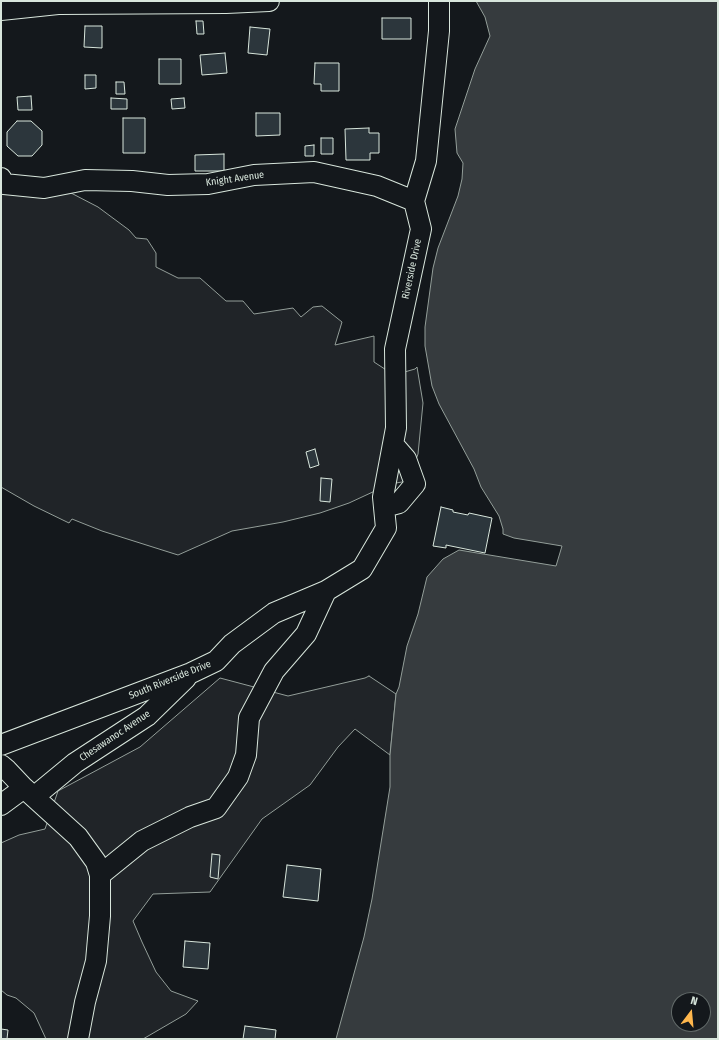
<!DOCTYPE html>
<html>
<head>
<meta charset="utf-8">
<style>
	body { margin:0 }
	#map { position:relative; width:719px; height:1040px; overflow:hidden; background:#14181c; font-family:"Fira Sans Condensed",sans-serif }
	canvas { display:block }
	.frame { position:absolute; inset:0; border:2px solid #d8e6dc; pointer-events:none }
	.north { position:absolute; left:671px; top:992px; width:40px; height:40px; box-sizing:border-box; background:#14181c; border:1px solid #626a69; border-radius:50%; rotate:16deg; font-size:11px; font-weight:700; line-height:16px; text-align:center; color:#d8e6dc }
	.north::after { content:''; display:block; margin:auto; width:14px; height:18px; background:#ffb74d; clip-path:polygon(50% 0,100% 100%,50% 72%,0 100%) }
</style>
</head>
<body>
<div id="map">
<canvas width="719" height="1040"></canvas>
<div class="frame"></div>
<div class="north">N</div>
</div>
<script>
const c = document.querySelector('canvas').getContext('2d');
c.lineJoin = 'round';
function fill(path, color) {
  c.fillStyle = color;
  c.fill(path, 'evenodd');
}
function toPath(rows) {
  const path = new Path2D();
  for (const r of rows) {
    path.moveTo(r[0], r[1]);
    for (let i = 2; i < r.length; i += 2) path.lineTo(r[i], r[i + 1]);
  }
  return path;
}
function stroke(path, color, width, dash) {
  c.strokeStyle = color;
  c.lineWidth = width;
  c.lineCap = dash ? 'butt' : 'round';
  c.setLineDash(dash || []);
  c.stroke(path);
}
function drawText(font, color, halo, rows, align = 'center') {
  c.font = font + ' "Fira Sans Condensed",sans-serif';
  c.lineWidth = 3;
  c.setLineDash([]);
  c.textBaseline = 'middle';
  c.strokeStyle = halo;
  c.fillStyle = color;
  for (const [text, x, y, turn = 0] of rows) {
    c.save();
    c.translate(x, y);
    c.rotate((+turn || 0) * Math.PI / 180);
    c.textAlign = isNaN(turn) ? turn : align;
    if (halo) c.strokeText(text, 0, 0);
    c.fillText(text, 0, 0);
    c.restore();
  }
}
const green = toPath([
	[1,173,9,176,46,180,98,207,129,230,136,238,147,239,156,253,156,267,178,278,200,278,226,301,243,301,254,314,293,308,301,317,313,307,322,306,342,322,335,345,374,336,374,362,394,375,415,369,417,367,423,403,418,454,408,481,390,484,349,503,320,513,283,522,232,531,178,555,102,531,72,519,69,523,34,506,1,487,1,173],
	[369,676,396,694,390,755,355,729,338,747,310,785,262,819,210,892,153,894,133,921,142,942,156,972,171,991,198,1001,186,1014,143,1039,46,1039,34,1013,16,998,7,995,1,990,1,843,19,835,45,829,58,791,140,747,220,678,288,696,365,678,369,676]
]);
const water = toPath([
	[476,1,718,1,718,1039,336,1039,364,937,372,899,390,787,390,755,396,694,399,687,407,646,418,614,427,577,443,559,459,550,556,566,562,546,514,538,503,534,503,529,499,516,481,487,474,469,439,404,432,386,425,346,425,327,433,268,438,248,458,196,462,179,463,163,457,153,455,129,475,69,490,36,485,17,476,1],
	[679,1000,703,1000,703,1024,679,1024,679,1000]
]);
const building = toPath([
	[382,18,411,18,411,39,382,39,382,18],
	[196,21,203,21,204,34,197,34,196,21],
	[85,26,102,26,102,48,84,47,85,26],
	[250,27,270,29,267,55,248,53,250,27],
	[225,53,227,73,202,75,200,55,225,53],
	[159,59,181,59,181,84,159,84,159,59],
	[315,63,339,63,339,91,321,91,321,84,314,84,315,63],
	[85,75,96,75,96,88,85,89,85,75],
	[116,82,124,82,125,94,116,94,116,82],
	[31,96,32,110,18,110,17,97,31,96],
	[111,98,127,99,127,109,111,109,111,98],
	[184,98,185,108,172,109,171,99,184,98],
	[256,113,280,113,280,135,256,136,256,113],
	[123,118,145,118,145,153,123,153,123,118],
	[17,121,31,121,42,131,42,145,32,156,18,156,7,146,7,132,17,121],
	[369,128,369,133,379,133,379,153,370,153,370,160,346,160,345,129,369,128],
	[321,138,333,138,333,154,321,154,321,138],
	[314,145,314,156,305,156,305,146,314,145],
	[224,154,224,171,195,171,195,155,224,154],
	[315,449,319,465,310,468,306,452,315,449],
	[321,478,332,479,330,502,320,501,321,478],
	[441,507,453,510,453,512,468,515,469,513,492,518,485,553,446,545,446,548,433,546,441,507],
	[212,854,220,855,218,879,210,877,212,854],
	[287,865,321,869,318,901,283,897,287,865],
	[185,941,210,943,208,969,183,967,185,941],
	[245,1026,276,1030,275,1039,243,1039,245,1026],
	[1,1029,8,1030,7,1039,1,1039,1,1029]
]);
const minor = toPath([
	[1,10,58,4,226,3,269,1],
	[1,178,4,184,44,188,85,180,132,181,168,185,208,184,254,175,314,172,377,186,414,201],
	[384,507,399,503,415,484,406,459,393,444],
	[1,745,191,673,216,661,232,644,274,613,326,591,362,569,386,528,383,497,396,428,395,349,421,229,414,201,426,161,439,31,439,1],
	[1,765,7,770,24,788,78,837,96,862,100,875,100,916,96,961,85,1002,78,1039],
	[35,796,75,763,147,716,186,678],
	[1,805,24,788],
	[100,875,142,841,190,817,216,808,238,777,246,755,249,718,274,671,306,634,326,591]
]);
const streetNames = [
	["Knight Avenue",235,179,-8],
	["Riverside Drive",412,269,-78],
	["South Riverside Drive",170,680,-22],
	["Chesawanoc Avenue",115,736,-34]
];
fill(green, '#202428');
stroke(green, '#939e99', 1);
fill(water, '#363b3e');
stroke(water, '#939e99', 1);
fill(building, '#2c363c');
stroke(building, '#d8e6dc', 1);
stroke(minor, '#d8e6dc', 22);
stroke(minor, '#14181c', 20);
drawText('10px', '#d8e6dc', '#14181c', streetNames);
</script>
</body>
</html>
